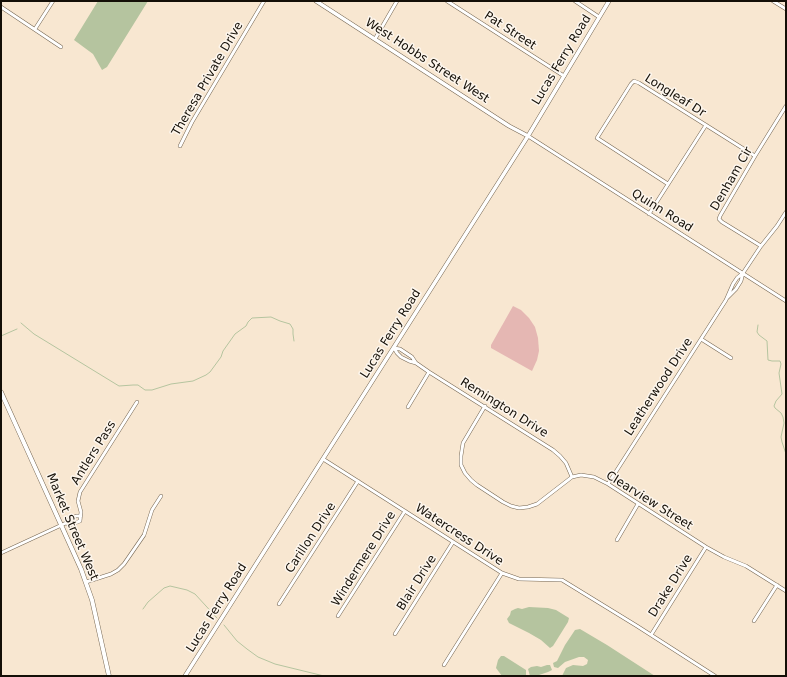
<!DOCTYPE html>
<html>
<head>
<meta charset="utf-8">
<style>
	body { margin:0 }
	#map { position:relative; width:787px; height:677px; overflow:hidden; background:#f8e7d1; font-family:"DejaVu Sans",sans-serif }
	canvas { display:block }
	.frame { position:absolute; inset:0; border:2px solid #140f07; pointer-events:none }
</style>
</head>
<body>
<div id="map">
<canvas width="787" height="677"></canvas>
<div class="frame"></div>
</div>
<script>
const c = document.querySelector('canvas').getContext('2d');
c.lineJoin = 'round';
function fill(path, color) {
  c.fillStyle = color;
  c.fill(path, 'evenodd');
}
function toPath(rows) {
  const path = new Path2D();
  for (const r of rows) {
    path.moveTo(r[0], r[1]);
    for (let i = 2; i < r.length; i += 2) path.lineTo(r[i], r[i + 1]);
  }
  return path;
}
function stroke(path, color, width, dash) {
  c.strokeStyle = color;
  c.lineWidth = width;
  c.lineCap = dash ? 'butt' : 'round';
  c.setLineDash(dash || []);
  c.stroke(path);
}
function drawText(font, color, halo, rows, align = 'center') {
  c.font = font + ' "DejaVu Sans",sans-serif';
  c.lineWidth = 3;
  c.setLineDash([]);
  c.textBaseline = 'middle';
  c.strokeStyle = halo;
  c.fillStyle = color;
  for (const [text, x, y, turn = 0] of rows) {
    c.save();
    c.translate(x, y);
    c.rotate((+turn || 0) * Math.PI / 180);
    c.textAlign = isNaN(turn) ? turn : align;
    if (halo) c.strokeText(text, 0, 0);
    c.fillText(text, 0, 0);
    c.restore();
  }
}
const green = toPath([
	[513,306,521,310,529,318,535,327,538,338,539,351,537,360,532,371,491,348,491,345]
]);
const water = toPath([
	[98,1,148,1,107,67,102,70,93,54,74,40],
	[529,607,548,608,556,610,569,618,568,622,553,646,550,648,541,640,529,633,509,623,507,619,510,615,511,611,515,609,518,608,522,609],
	[580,629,607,645,655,676,562,676,566,668,573,665,583,666,587,664,588,660,584,657,579,657,565,662,558,668,554,667,553,663,557,661,565,645,575,630],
	[501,656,504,656,526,670,526,675,522,676,502,676,496,668,498,660],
	[547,665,550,665,552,670,548,672,539,675,530,676,528,669,531,667,537,666,541,667]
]);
const stream = toPath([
	[21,323,34,334,119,386,133,385,138,385,145,390,152,390,171,384,193,381,206,375,210,372,221,357,223,351,235,334,246,326,248,322,252,318,271,317,280,321,290,324,293,329,293,334,294,341],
	[758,325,757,332,759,335,767,341,768,360,772,361,780,361,781,364,779,373,782,394,776,401,774,406,775,408,781,413,783,417,784,423,781,437,782,442,786,454],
	[1,336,17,329],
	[143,609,148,602,164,588,170,586,187,590,195,594,217,618],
	[224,625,237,641,247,649,258,657,275,664,324,676]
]);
const minor = toPath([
	[447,1,564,76],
	[575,1,599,17],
	[773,1,786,9],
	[1,7,61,47],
	[35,29,53,1],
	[375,39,397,1],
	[528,136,786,301],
	[180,146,192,122,264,1],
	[668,184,597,138,631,84,634,81,639,83,755,156],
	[649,214,706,125],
	[761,246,722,222,719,219,720,216,755,156,786,106],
	[727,298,736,289,741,281,743,273,761,246,777,226,786,212],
	[701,339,731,358],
	[394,348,400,349,412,357,416,363,429,372,553,450,560,456,566,463,572,477],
	[394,348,397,353,401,357,409,361,416,363],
	[485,406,463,443,461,456,461,465,465,473,471,480,477,485,503,502,511,506,519,508,528,507,537,504,572,477,581,475,594,477,608,484,706,547,724,557,746,566,786,591],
	[408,407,429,372],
	[323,459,502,573,519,579,562,580,637,626,715,676],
	[608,484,726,300,733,284,737,278,743,273],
	[66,523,70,525,80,521,81,512,78,501,80,492,137,402],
	[617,540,638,504],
	[1,553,66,523,68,520,76,516,81,516],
	[86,582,111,574,118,570,124,564,144,535,152,510,161,496],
	[279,604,358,481],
	[338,616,405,511],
	[754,621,777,585],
	[395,634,453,542],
	[651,635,706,547],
	[444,665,502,573]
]);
const tertiary = toPath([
	[316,1,509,126,528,136],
	[185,676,528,136,609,1]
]);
const secondary = toPath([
	[1,392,81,569,92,600,109,676]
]);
const streetNames = [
	["Pat Street",510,31,33],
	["Lucas Ferry Road",562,60,-59],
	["West Hobbs Street West",427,61,33],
	["Theresa Private Drive",208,79,-60],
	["Longleaf Dr",675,96,32],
	["Denham Cir",732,179,-60],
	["Quinn Road",662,211,32],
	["Lucas Ferry Road",391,334,-58],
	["Leatherwood Drive",659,387,-57],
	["Remington Drive",504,408,32],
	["Antlers Pass",94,453,-58],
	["Clearview Street",649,501,32],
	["Market Street West",72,527,67],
	["Watercress Drive",459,535,33],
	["Carillon Drive",311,538,-57],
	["Windermere Drive",364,559,-58],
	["Blair Drive",417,583,-58],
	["Drake Drive",671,586,-58],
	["Lucas Ferry Road",217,608,-58]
];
fill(green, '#e5b7b3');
fill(water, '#b5c49f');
stroke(stream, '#b5c49f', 1);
stroke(minor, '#756652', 4);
stroke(tertiary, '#756652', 4.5);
stroke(secondary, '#756652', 5);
stroke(minor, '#fff', 3);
stroke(tertiary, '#fff', 3.5);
stroke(secondary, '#fff', 4);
drawText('12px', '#140f07', '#fdf6ed', streetNames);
</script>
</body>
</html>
